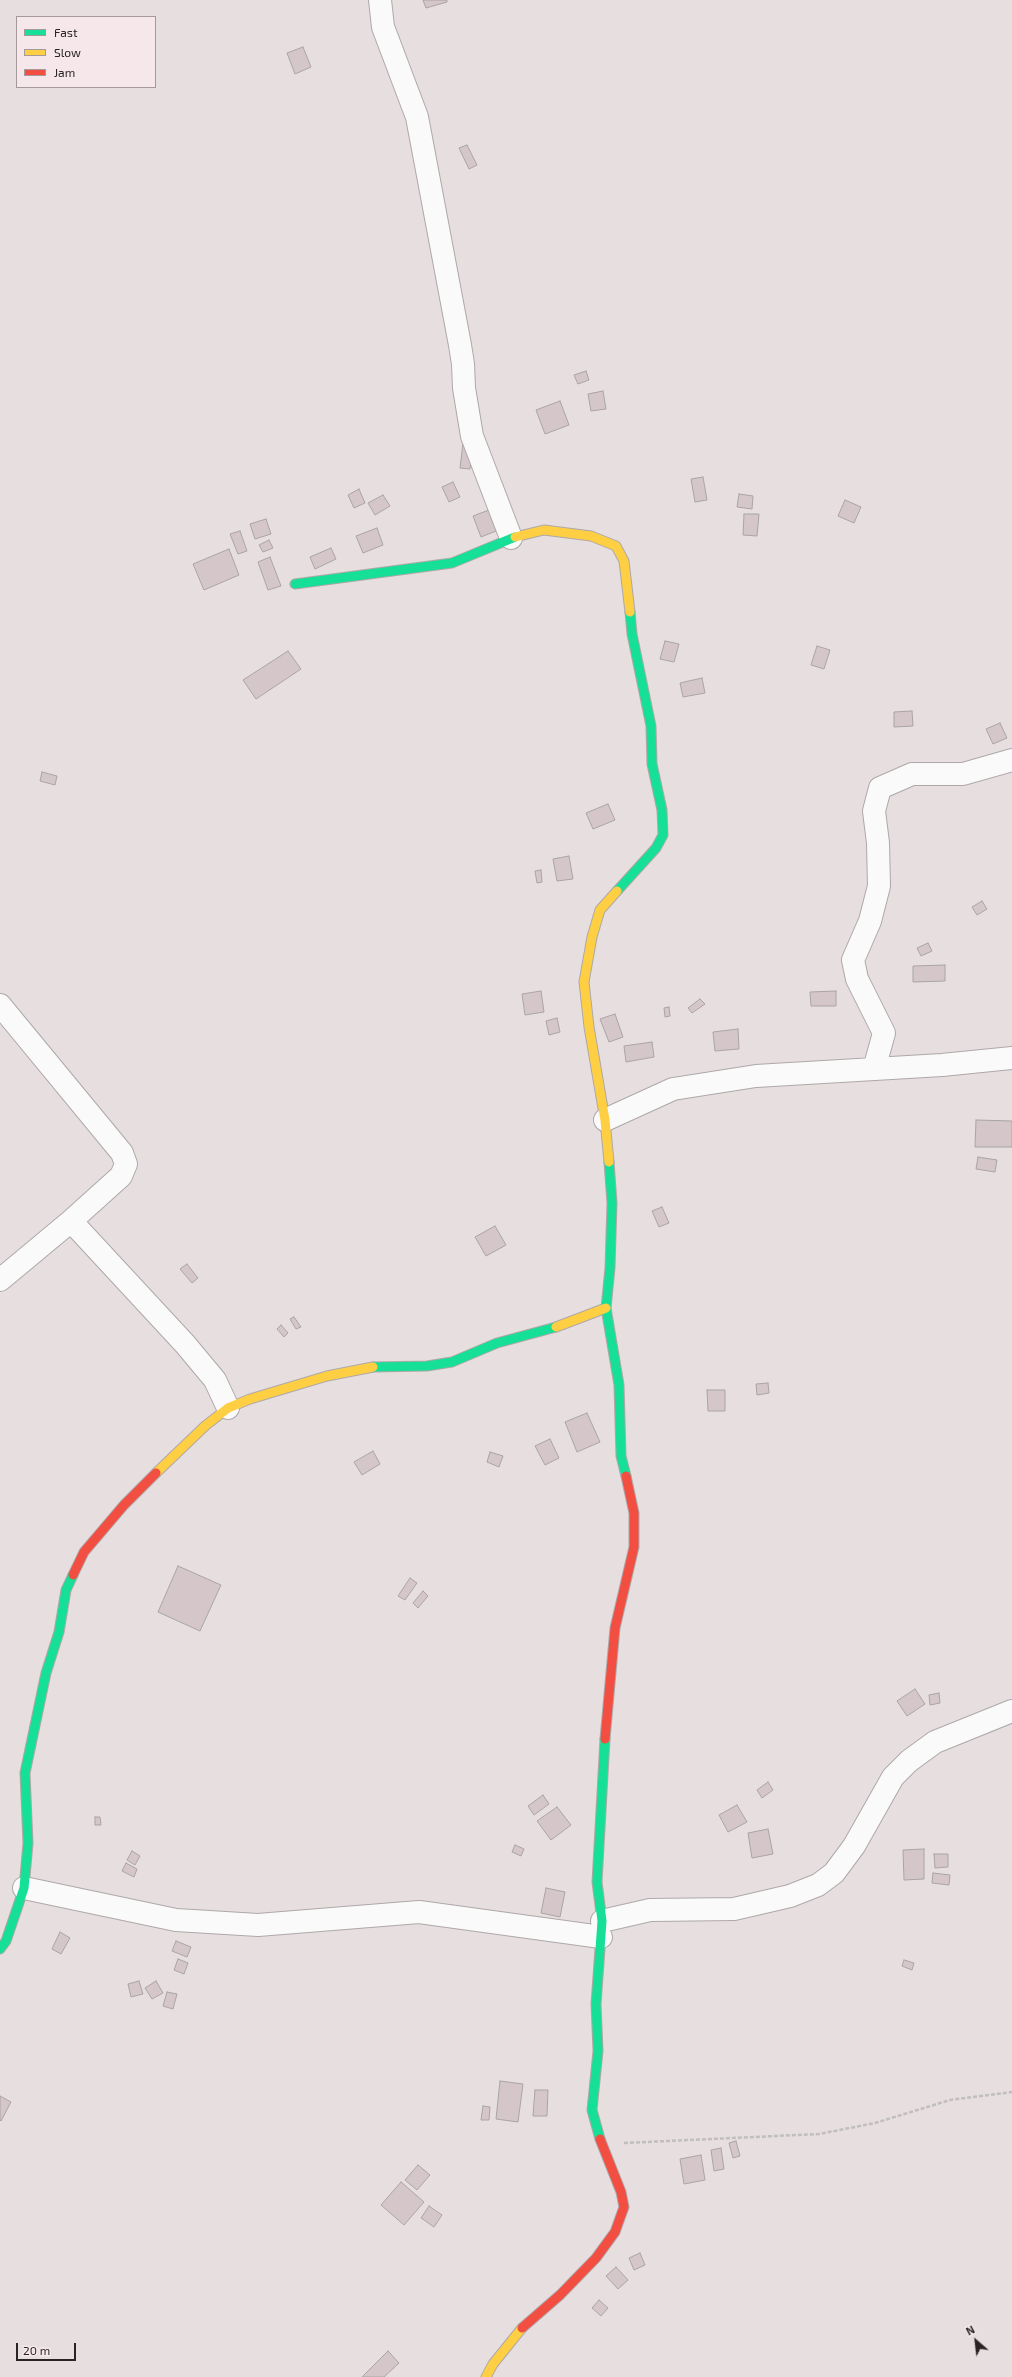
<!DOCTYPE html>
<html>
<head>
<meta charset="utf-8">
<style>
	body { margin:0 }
	#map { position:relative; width:1012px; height:2377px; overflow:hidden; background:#e6dedf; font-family:"Exo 2",sans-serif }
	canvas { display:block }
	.legend { position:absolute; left:16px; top:16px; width:140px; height:72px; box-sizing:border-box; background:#f6e8ea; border:1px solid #a4999b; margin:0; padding:5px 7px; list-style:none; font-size:12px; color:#292324 }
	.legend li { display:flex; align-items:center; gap:8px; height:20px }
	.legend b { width:20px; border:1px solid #a4999b }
	.north { position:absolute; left:956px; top:2321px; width:40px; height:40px; -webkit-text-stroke:3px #f6e8ea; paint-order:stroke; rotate:332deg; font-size:11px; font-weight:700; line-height:16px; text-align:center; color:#292324 }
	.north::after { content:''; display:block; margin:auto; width:14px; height:18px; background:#292324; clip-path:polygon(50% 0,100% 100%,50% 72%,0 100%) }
	.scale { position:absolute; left:16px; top:2343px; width:60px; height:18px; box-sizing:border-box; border:2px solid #292324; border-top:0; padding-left:5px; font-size:12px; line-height:14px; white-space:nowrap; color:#292324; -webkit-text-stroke:3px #f6e8ea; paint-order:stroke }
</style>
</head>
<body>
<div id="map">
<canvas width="1012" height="2377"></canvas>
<ul class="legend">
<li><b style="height:5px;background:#16e098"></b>Fast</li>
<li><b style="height:5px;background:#ffcf43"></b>Slow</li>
<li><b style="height:5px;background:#f24e42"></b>Jam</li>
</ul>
<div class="north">N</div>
<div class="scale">20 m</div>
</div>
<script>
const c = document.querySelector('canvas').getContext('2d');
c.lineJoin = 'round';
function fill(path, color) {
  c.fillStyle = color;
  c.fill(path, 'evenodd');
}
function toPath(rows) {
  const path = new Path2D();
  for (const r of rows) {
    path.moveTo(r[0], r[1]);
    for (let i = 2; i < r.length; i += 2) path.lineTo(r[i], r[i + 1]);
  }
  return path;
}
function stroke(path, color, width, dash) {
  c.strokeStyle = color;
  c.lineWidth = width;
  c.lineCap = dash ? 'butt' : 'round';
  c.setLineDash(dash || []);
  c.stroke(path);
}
const building = toPath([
	[423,0,447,0,447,2,426,8,423,0],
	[303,47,311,67,295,74,287,53,303,47],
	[467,145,477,165,469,169,459,148,467,145],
	[586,371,589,380,578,384,574,375,586,371],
	[603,391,606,409,591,411,588,394,603,391],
	[560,401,569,425,545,434,536,410,560,401],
	[463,443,473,444,470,469,460,468,463,443],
	[703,477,707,500,695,502,691,479,703,477],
	[453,482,460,497,449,502,442,487,453,482],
	[359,489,365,503,354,508,348,495,359,489],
	[739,494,753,496,752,509,737,507,739,494],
	[383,495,390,506,375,515,368,503,383,495],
	[845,500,861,507,854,523,838,516,845,500],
	[489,510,496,531,481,537,473,516,489,510],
	[744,514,759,514,757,536,743,535,744,514],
	[266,519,271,534,255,539,250,524,266,519],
	[377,528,383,545,363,553,356,536,377,528],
	[240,531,247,551,238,554,230,534,240,531],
	[269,540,273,548,263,552,259,545,269,540],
	[331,548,336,559,315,569,310,557,331,548],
	[229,549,239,575,204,590,193,564,229,549],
	[270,557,281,586,268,590,258,562,270,557],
	[665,641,679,644,674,662,660,659,665,641],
	[817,646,830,650,824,669,811,665,817,646],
	[288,651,301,669,256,699,243,680,288,651],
	[702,678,705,693,683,697,680,683,702,678],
	[912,711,913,726,894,727,894,712,912,711],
	[1000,723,1007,738,993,744,986,729,1000,723],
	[42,772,57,776,55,785,40,781,42,772],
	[608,804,615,820,593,829,586,813,608,804],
	[569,856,573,879,557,881,553,859,569,856],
	[541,870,542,882,537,883,535,871,541,870],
	[982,901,987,909,977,915,972,907,982,901],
	[928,943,932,951,921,956,917,948,928,943],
	[945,965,945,981,913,982,913,966,945,965],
	[541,991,544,1012,525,1015,522,994,541,991],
	[836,991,836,1006,811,1006,810,992,836,991],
	[700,999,705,1004,692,1013,688,1008,700,999],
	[669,1007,670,1016,665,1017,664,1008,669,1007],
	[615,1014,623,1037,609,1042,600,1019,615,1014],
	[557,1018,560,1032,549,1035,546,1021,557,1018],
	[738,1029,739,1049,715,1051,713,1032,738,1029],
	[652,1042,654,1057,626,1062,624,1046,652,1042],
	[976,1120,1012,1121,1012,1147,975,1147,976,1120],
	[978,1157,997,1160,995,1172,976,1169,978,1157],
	[662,1207,669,1223,659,1227,652,1211,662,1207],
	[495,1226,506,1245,486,1256,475,1237,495,1226],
	[187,1264,198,1278,192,1283,180,1269,187,1264],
	[294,1317,301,1327,296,1329,290,1319,294,1317],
	[281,1325,288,1333,284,1337,277,1329,281,1325],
	[768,1383,769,1393,757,1395,756,1384,768,1383],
	[707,1390,725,1390,725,1411,708,1411,707,1390],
	[587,1413,600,1442,577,1452,565,1422,587,1413],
	[550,1439,559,1458,545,1465,535,1446,550,1439],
	[373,1451,380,1464,362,1475,354,1462,373,1451],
	[490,1452,503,1456,499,1467,487,1462,490,1452],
	[178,1566,221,1585,200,1631,158,1612,178,1566],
	[410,1578,417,1583,405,1600,398,1596,410,1578],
	[423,1591,428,1596,418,1608,413,1603,423,1591],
	[915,1689,925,1704,907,1716,897,1701,915,1689],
	[939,1693,940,1703,930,1705,929,1695,939,1693],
	[768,1782,773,1790,762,1798,757,1790,768,1782],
	[543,1795,549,1804,534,1815,528,1806,543,1795],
	[737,1805,747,1822,728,1832,719,1815,737,1805],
	[557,1807,571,1825,551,1840,537,1821,557,1807],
	[95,1817,100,1817,101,1825,95,1825,95,1817],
	[768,1829,773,1854,752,1858,748,1833,768,1829],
	[515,1845,524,1849,521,1856,512,1852,515,1845],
	[924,1849,924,1879,904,1880,903,1850,924,1849],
	[132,1851,140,1856,135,1865,127,1860,132,1851],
	[934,1854,948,1854,948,1867,935,1868,934,1854],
	[126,1863,137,1869,134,1877,122,1871,126,1863],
	[933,1873,950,1875,949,1885,932,1883,933,1873],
	[546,1888,565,1892,560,1917,541,1913,546,1888],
	[60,1932,70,1938,61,1954,52,1949,60,1932],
	[176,1941,191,1947,187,1957,172,1951,176,1941],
	[178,1959,188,1963,184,1974,174,1970,178,1959],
	[904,1960,914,1963,912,1970,902,1966,904,1960],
	[139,1981,143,1994,131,1997,128,1984,139,1981],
	[156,1981,163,1993,152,1999,145,1988,156,1981],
	[167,1992,177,1994,173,2009,163,2006,167,1992],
	[500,2081,523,2084,518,2122,496,2119,500,2081],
	[535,2090,548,2090,547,2116,533,2116,535,2090],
	[0,2096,11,2102,1,2121,0,2120,0,2096],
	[483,2106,490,2107,489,2120,481,2120,483,2106],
	[736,2141,740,2156,733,2158,729,2143,736,2141],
	[721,2148,724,2169,714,2171,711,2150,721,2148],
	[701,2155,705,2180,684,2184,680,2159,701,2155],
	[418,2165,430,2175,417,2190,405,2180,418,2165],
	[401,2182,424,2202,404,2225,381,2205,401,2182],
	[429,2206,442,2215,434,2227,421,2218,429,2206],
	[640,2253,645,2265,634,2270,629,2258,640,2253],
	[616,2267,628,2280,618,2289,606,2276,616,2267],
	[599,2300,608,2308,601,2316,592,2308,599,2300],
	[388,2351,399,2363,384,2377,362,2377,388,2351]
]);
const path = toPath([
	[624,2143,819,2134,875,2123,950,2100,1012,2092]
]);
const street = toPath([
	[380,0,383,27,417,117,460,345,463,364,464,388,472,436,511,538],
	[0,1005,122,1153,126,1164,121,1176,71,1221,0,1280],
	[874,1069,884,1033,857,979,853,960,870,921,879,886,878,843,874,811,880,788,912,774,963,774,1012,760],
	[605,1120,673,1089,756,1076,942,1065,1012,1058],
	[71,1221,185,1344,215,1380,228,1408],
	[24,1888,176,1920,258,1925,419,1912,601,1937],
	[602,1921,650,1910,734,1909,790,1896,818,1885,834,1873,854,1846,893,1777,909,1761,935,1742,1012,1711]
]);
const fast = toPath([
	[295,584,452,563,515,537],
	[617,891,656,848,663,835,662,810,652,764,651,726,632,634,630,612],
	[609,1162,612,1203,610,1268,606,1308,619,1385,621,1456,626,1476],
	[373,1367,427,1366,452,1362,497,1343,556,1327],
	[0,1949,6,1941,24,1888,28,1843,25,1773,46,1673,59,1632,66,1590,73,1575],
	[600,2139,592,2110,598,2051,596,2004,602,1921,597,1882,605,1739]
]);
const slow = toPath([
	[515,537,544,530,591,536,616,546,624,561,630,612],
	[609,1162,605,1120,589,1027,584,982,592,937,600,910,617,891],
	[556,1327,606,1308],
	[156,1473,205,1426,228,1408,250,1399,327,1376,373,1367],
	[486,2377,493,2364,522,2328]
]);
const jam = toPath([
	[73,1575,84,1552,124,1505,156,1473],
	[605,1739,615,1628,634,1547,634,1513,626,1476],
	[522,2328,560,2295,596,2258,615,2232,624,2207,621,2192,600,2139]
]);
fill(building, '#d5c7c9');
stroke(building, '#aaa4a4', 1);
stroke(street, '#aea8a9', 24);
stroke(fast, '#aea8a9', 11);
stroke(slow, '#aea8a9', 11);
stroke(jam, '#aea8a9', 11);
stroke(path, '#c1bebf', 2.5, [4, 2]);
stroke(street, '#fbfafa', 22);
stroke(fast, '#16e098', 9);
stroke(slow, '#ffcf43', 9);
stroke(jam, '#f24e42', 9);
</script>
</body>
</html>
